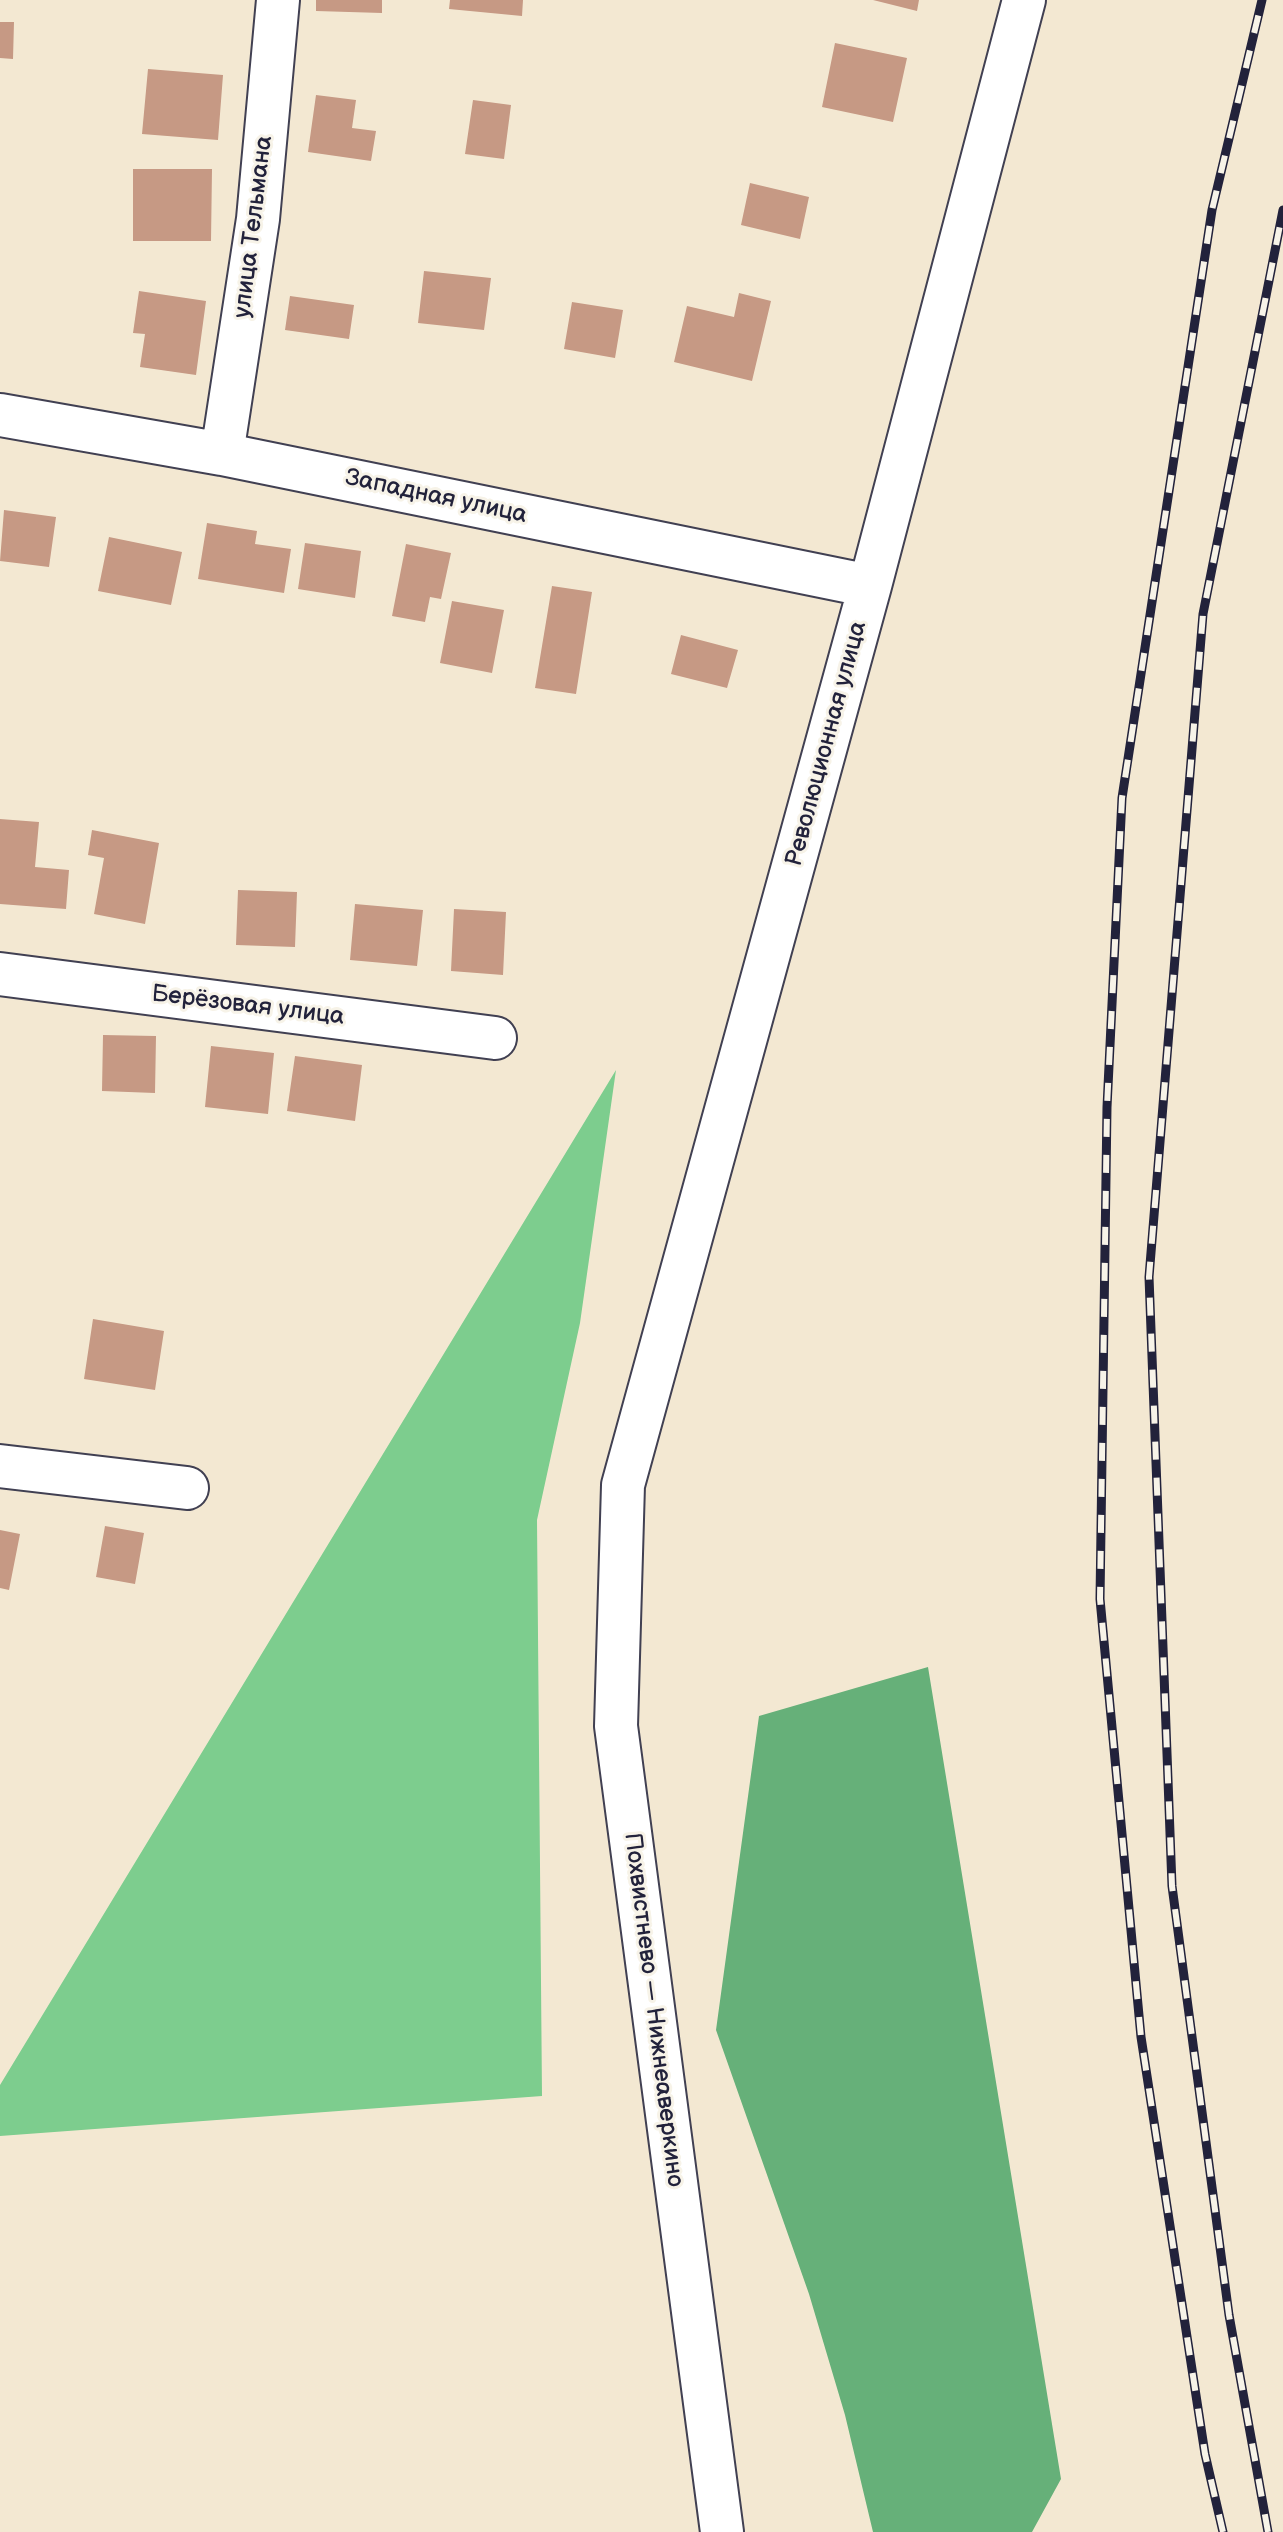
<!DOCTYPE html>
<html>
<head>
<meta charset="utf-8">
<style>
	body { margin:0 }
	canvas { display:block; background:#f3e8d2 }
</style>
</head>
<body>
<canvas width="1283" height="2532"></canvas>
<script>
const c = document.querySelector('canvas').getContext('2d');
c.lineJoin = 'round';
function fill(path, color) {
  c.fillStyle = color;
  c.fill(path, 'evenodd');
}
function toPath(rows) {
  const path = new Path2D();
  for (const r of rows) {
    path.moveTo(r[0], r[1]);
    for (let i = 2; i < r.length; i += 2) path.lineTo(r[i], r[i + 1]);
  }
  return path;
}
function stroke(path, color, width, dash) {
  c.strokeStyle = color;
  c.lineWidth = width;
  c.lineCap = dash ? 'butt' : 'round';
  c.setLineDash(dash || []);
  c.stroke(path);
}
function drawText(font, color, halo, rows, align = 'center') {
  c.font = font + ' "Balsamiq Sans",sans-serif';
  c.lineWidth = 6;
  c.setLineDash([]);
  c.textBaseline = 'middle';
  c.strokeStyle = halo;
  c.fillStyle = color;
  for (const [text, x, y, turn = 0] of rows) {
    c.save();
    c.translate(x, y);
    c.rotate((+turn || 0) * Math.PI / 180);
    c.textAlign = isNaN(turn) ? turn : align;
    if (halo) c.strokeText(text, 0, 0);
    c.fillText(text, 0, 0);
    c.restore();
  }
}
const green = toPath([
	[616,1070,580,1323,537,1520,542,2096,0,2136,0,2085]
]);
const forest = toPath([
	[928,1667,1061,2479,1032,2532,873,2532,845,2415,809,2294,716,2030,759,1716]
]);
const building = toPath([
	[316,0,382,0,382,13,316,11],
	[450,0,523,0,522,16,449,9],
	[873,0,919,0,917,11],
	[0,22,14,22,13,59,0,58],
	[835,43,907,58,893,122,822,107],
	[148,69,223,75,218,140,142,134],
	[316,95,356,100,352,128,376,131,371,161,308,152],
	[473,100,511,105,504,159,465,154],
	[133,169,212,169,211,241,133,241],
	[750,183,809,197,800,239,741,225],
	[424,271,491,278,484,330,418,323],
	[139,291,206,301,196,375,140,367,145,334,133,333],
	[739,293,771,301,752,381,674,362,687,306,734,317],
	[290,296,354,305,349,339,285,330],
	[572,302,623,310,615,358,564,349],
	[4,510,56,517,49,567,0,561],
	[207,523,257,531,255,544,291,549,284,593,198,579],
	[109,537,182,552,171,605,98,591],
	[305,543,361,551,355,598,298,589],
	[406,544,451,553,441,599,430,597,425,622,392,616],
	[552,586,592,592,576,694,535,688],
	[452,601,504,610,492,673,440,663],
	[681,635,738,650,727,688,671,674],
	[0,819,39,822,35,867,69,870,66,909,0,904],
	[92,830,159,843,145,924,94,914,104,858,88,855],
	[238,890,297,892,295,947,236,945],
	[355,904,423,910,417,966,350,960],
	[454,909,506,912,503,975,451,971],
	[103,1035,156,1036,155,1093,102,1091],
	[211,1046,274,1053,268,1114,205,1107],
	[295,1056,362,1065,355,1121,287,1111],
	[93,1319,164,1331,155,1390,84,1379],
	[105,1526,144,1533,135,1584,96,1577],
	[0,1530,20,1534,9,1590,0,1588]
]);
const street = toPath([
	[0,415,222,454,870,586],
	[222,454,258,219,278,0],
	[0,974,495,1038],
	[0,1466,187,1488],
	[722,2532,616,1726,623,1485,870,586,1024,0]
]);
const rail = toPath([
	[1223,2532,1205,2454,1141,2037,1100,1599,1107,1107,1122,798,1212,210,1262,0],
	[1268,2532,1229,2315,1172,1886,1149,1277,1203,614,1283,210]
]);
const streetNames = [
	["улица Тельмана",254,227,-83],
	["Западная улица",436,497,12],
	["Революционная улица",827,744,-75],
	["Берёзовая улица",248,1006,7],
	["Похвистнево — Нижнеаверкино",653,2010,83]
];
fill(green, '#7dcd8e');
fill(forest, '#66b079');
fill(building, '#c69984');
stroke(street, '#414052', 46);
stroke(street, '#fff', 42);
stroke(rail, '#22223b', 9);
stroke(rail, '#f7f3e8', 6, [18]);
drawText('24px', '#22223b', '#f7f3e8', streetNames);
</script>
</body>
</html>
